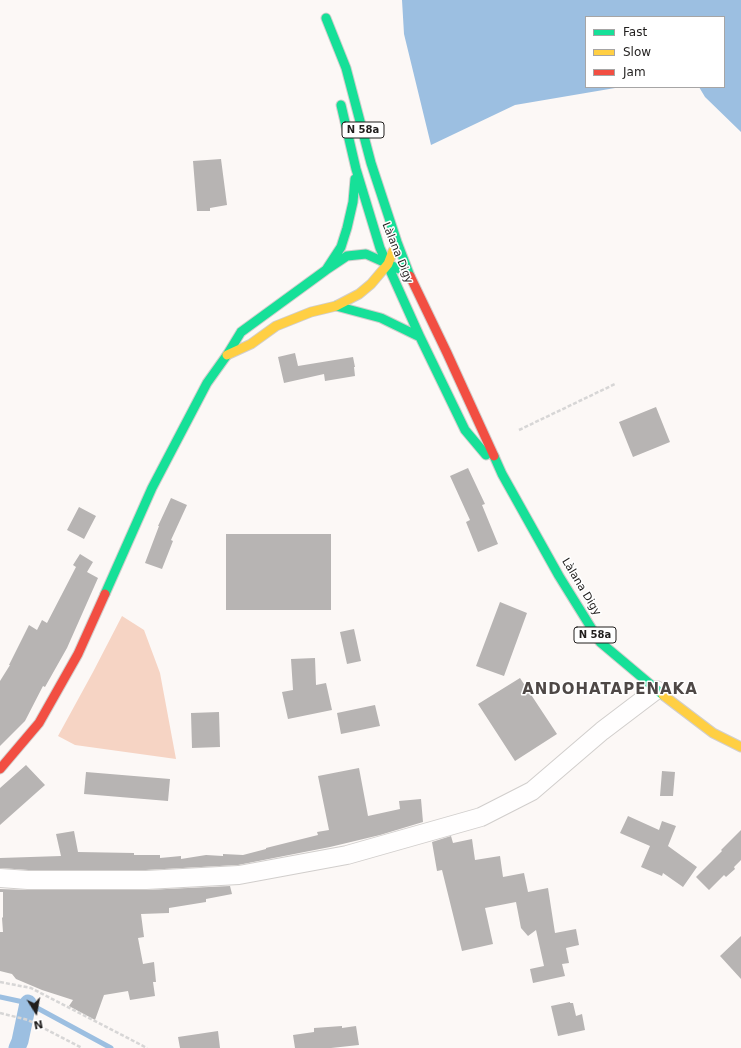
<!DOCTYPE html>
<html>
<head>
<meta charset="utf-8">
<style>
	body { margin:0 }
	#map { position:relative; width:741px; height:1048px; overflow:hidden; background:#fcf8f6; font-family:"DejaVu Sans",sans-serif }
	canvas { display:block }
	.legend { position:absolute; left:585px; top:16px; width:140px; height:72px; box-sizing:border-box; background:#fff; border:1px solid #a6a5a5; margin:0; padding:5px 7px; list-style:none; font-size:12px; color:#201e1d }
	.legend li { display:flex; align-items:center; gap:8px; height:20px }
	.legend b { width:20px; border:1px solid #a6a5a5 }
	.north { position:absolute; left:16px; top:992px; width:40px; height:40px; -webkit-text-stroke:3px #fff; paint-order:stroke; rotate:169deg; font-size:11px; font-weight:700; line-height:16px; text-align:center; color:#201e1d }
	.north::after { content:''; display:block; margin:auto; width:14px; height:18px; background:#201e1d; clip-path:polygon(50% 0,100% 100%,50% 72%,0 100%) }
</style>
</head>
<body>
<div id="map">
<canvas width="741" height="1048"></canvas>
<ul class="legend">
<li><b style="height:5px;background:#16e098"></b>Fast</li>
<li><b style="height:5px;background:#ffcf43"></b>Slow</li>
<li><b style="height:5px;background:#f24e42"></b>Jam</li>
</ul>
<div class="north">N</div>
</div>
<script>
const c = document.querySelector('canvas').getContext('2d');
c.lineJoin = 'round';
function fill(path, color) {
  c.fillStyle = color;
  c.fill(path, 'evenodd');
}
function toPath(rows) {
  const path = new Path2D();
  for (const r of rows) {
    path.moveTo(r[0], r[1]);
    for (let i = 2; i < r.length; i += 2) path.lineTo(r[i], r[i + 1]);
  }
  return path;
}
function stroke(path, color, width, dash) {
  c.strokeStyle = color;
  c.lineWidth = width;
  c.lineCap = dash ? 'butt' : 'round';
  c.setLineDash(dash || []);
  c.stroke(path);
}
function drawText(font, color, halo, rows, align = 'center') {
  c.font = font + ' "DejaVu Sans",sans-serif';
  c.lineWidth = 3;
  c.setLineDash([]);
  c.textBaseline = 'middle';
  c.strokeStyle = halo;
  c.fillStyle = color;
  for (const [text, x, y, turn = 0] of rows) {
    c.save();
    c.translate(x, y);
    c.rotate((+turn || 0) * Math.PI / 180);
    c.textAlign = isNaN(turn) ? turn : align;
    if (halo) c.strokeText(text, 0, 0);
    c.fillText(text, 0, 0);
    c.restore();
  }
}
const green = toPath([
	[122,616,144,630,160,673,176,759,75,745,58,736,93,672]
]);
const water = toPath([
	[402,0,741,0,741,132,705,97,699,87,724,87,724,17,586,17,586,87,621,87,515,105,431,145,404,34]
]);
const stream = toPath([
	[0,997,28,1003,111,1048]
]);
const canal = toPath([
	[17,1048,20,1041,28,1003]
]);
const building = toPath([
	[221,159,227,205,210,208,210,211,197,211,193,161],
	[295,353,298,366,353,357,355,367,354,367,355,376,325,381,324,374,284,383,278,357],
	[656,407,670,442,633,457,619,422],
	[468,468,485,504,482,505,498,544,478,552,466,522,470,520,450,476],
	[171,498,187,505,171,540,173,541,162,569,145,563,159,526,158,526],
	[79,507,96,516,84,539,67,530],
	[226,534,331,534,331,610,226,610],
	[80,554,93,562,87,572,98,578,67,648,45,687,43,686,25,721,0,746,0,681,10,665,9,665,29,625,37,630,42,620,47,623,76,567,73,565],
	[500,602,527,613,504,676,476,666],
	[354,629,361,661,347,664,340,632],
	[315,658,316,685,326,683,332,710,288,719,282,692,293,690,291,659],
	[520,678,557,734,515,761,478,704],
	[375,705,380,726,341,734,337,713],
	[219,712,220,747,192,748,191,713],
	[26,765,45,785,0,825,0,788],
	[359,768,368,816,400,809,399,801,421,799,423,822,380,835,330,847,238,865,146,870,28,870,0,868,0,858,61,856,56,834,74,831,78,852,134,853,134,855,160,855,160,858,181,856,181,859,206,855,223,856,223,854,243,855,266,849,266,848,318,835,317,832,329,830,318,776],
	[662,771,675,772,673,796,660,796],
	[86,772,170,779,168,801,84,794],
	[628,816,659,830,662,821,676,826,668,846,697,867,683,887,663,873,662,876,641,867,650,846,620,833],
	[741,830,741,860,734,867,735,869,726,877,724,875,709,890,696,877,722,851,721,850],
	[451,836,453,843,472,839,475,860,500,856,503,877,524,873,528,892,548,888,555,933,576,929,579,945,566,948,569,963,562,964,565,976,533,983,530,969,544,966,536,930,528,936,521,928,516,902,485,908,493,944,462,951,442,870,437,871,432,842],
	[230,886,232,894,206,899,206,902,169,908,169,913,141,914,144,937,138,938,143,964,154,962,156,982,153,982,155,996,130,1000,128,991,104,995,95,1020,69,1006,73,1000,42,990,16,979,12,974,0,971,0,932,3,932,2,918,3,917,3,892,0,892,0,889,28,890,146,890],
	[741,936,741,979,720,956],
	[570,1002,570,1003,573,1003,576,1016,582,1014,585,1030,558,1036,551,1006],
	[342,1026,342,1028,356,1026,359,1045,331,1048,295,1048,293,1035,314,1032,314,1028],
	[218,1031,220,1048,180,1048,178,1037]
]);
const path = toPath([
	[519,430,615,384],
	[0,982,31,988,147,1048],
	[0,1013,28,1020,82,1048]
]);
const street = toPath([
	[0,878,28,880,146,880,239,875,347,855,481,817,532,791,602,731,656,690]
]);
const fast = toPath([
	[326,18,346,68,371,163,397,242,410,276],
	[341,105,356,169,380,248,420,337,465,430,486,455],
	[326,270,341,247,347,228,353,202,355,179],
	[336,306,381,318,420,337],
	[494,456,502,474,559,576,600,642,663,695],
	[105,594,152,488,207,383,227,355,241,332,326,270,347,256,366,254,399,269]
]);
const slow = toPath([
	[227,355,251,344,276,326,311,312,336,306,359,294,371,284,388,264,393,251],
	[663,695,713,733,741,747]
]);
const jam = toPath([
	[410,276,447,353,494,456],
	[0,769,39,723,78,654,105,594]
]);
const shields = [
	[363,130,42],
	[595,635,42]
];
const shieldNames = [
	["N 58a",363,130],
	["N 58a",595,635]
];
const streetNames = [
	["Làlana Digy",397,253,68],
	["Làlana Digy",581,587,59]
];
const districtNames = [
	["ANDOHATAPENAKA",610,690]
];
fill(green, '#f6d4c4');
fill(water, '#9cbfe1');
stroke(stream, '#9cbfe1', 5);
stroke(canal, '#9cbfe1', 17);
fill(building, '#b7b4b3');
stroke(street, '#d1cecc', 20);
stroke(fast, '#d1cecc', 11);
stroke(slow, '#d1cecc', 11);
stroke(jam, '#d1cecc', 11);
stroke(path, '#d7d6d6', 2.5, [4, 2]);
stroke(street, '#fffefe', 18);
stroke(fast, '#16e098', 9);
stroke(slow, '#ffcf43', 9);
stroke(jam, '#f24e42', 9);
for (const [x, y, w] of shields) {
  const box = new Path2D();
  box.roundRect(x - w / 2, y - 8, w, 16, 3);
  c.fillStyle = '#fff';
  c.fill(box);
  stroke(box, '#201e1d', 1);
}
drawText('bold 10px', '#201e1d', null, shieldNames);
drawText('11px', '#201e1d', '#fff', streetNames);
c.letterSpacing = '1px';
drawText('bold 15px', '#4e4846', '#fff', districtNames);
c.letterSpacing = '0px';
</script>
</body>
</html>
